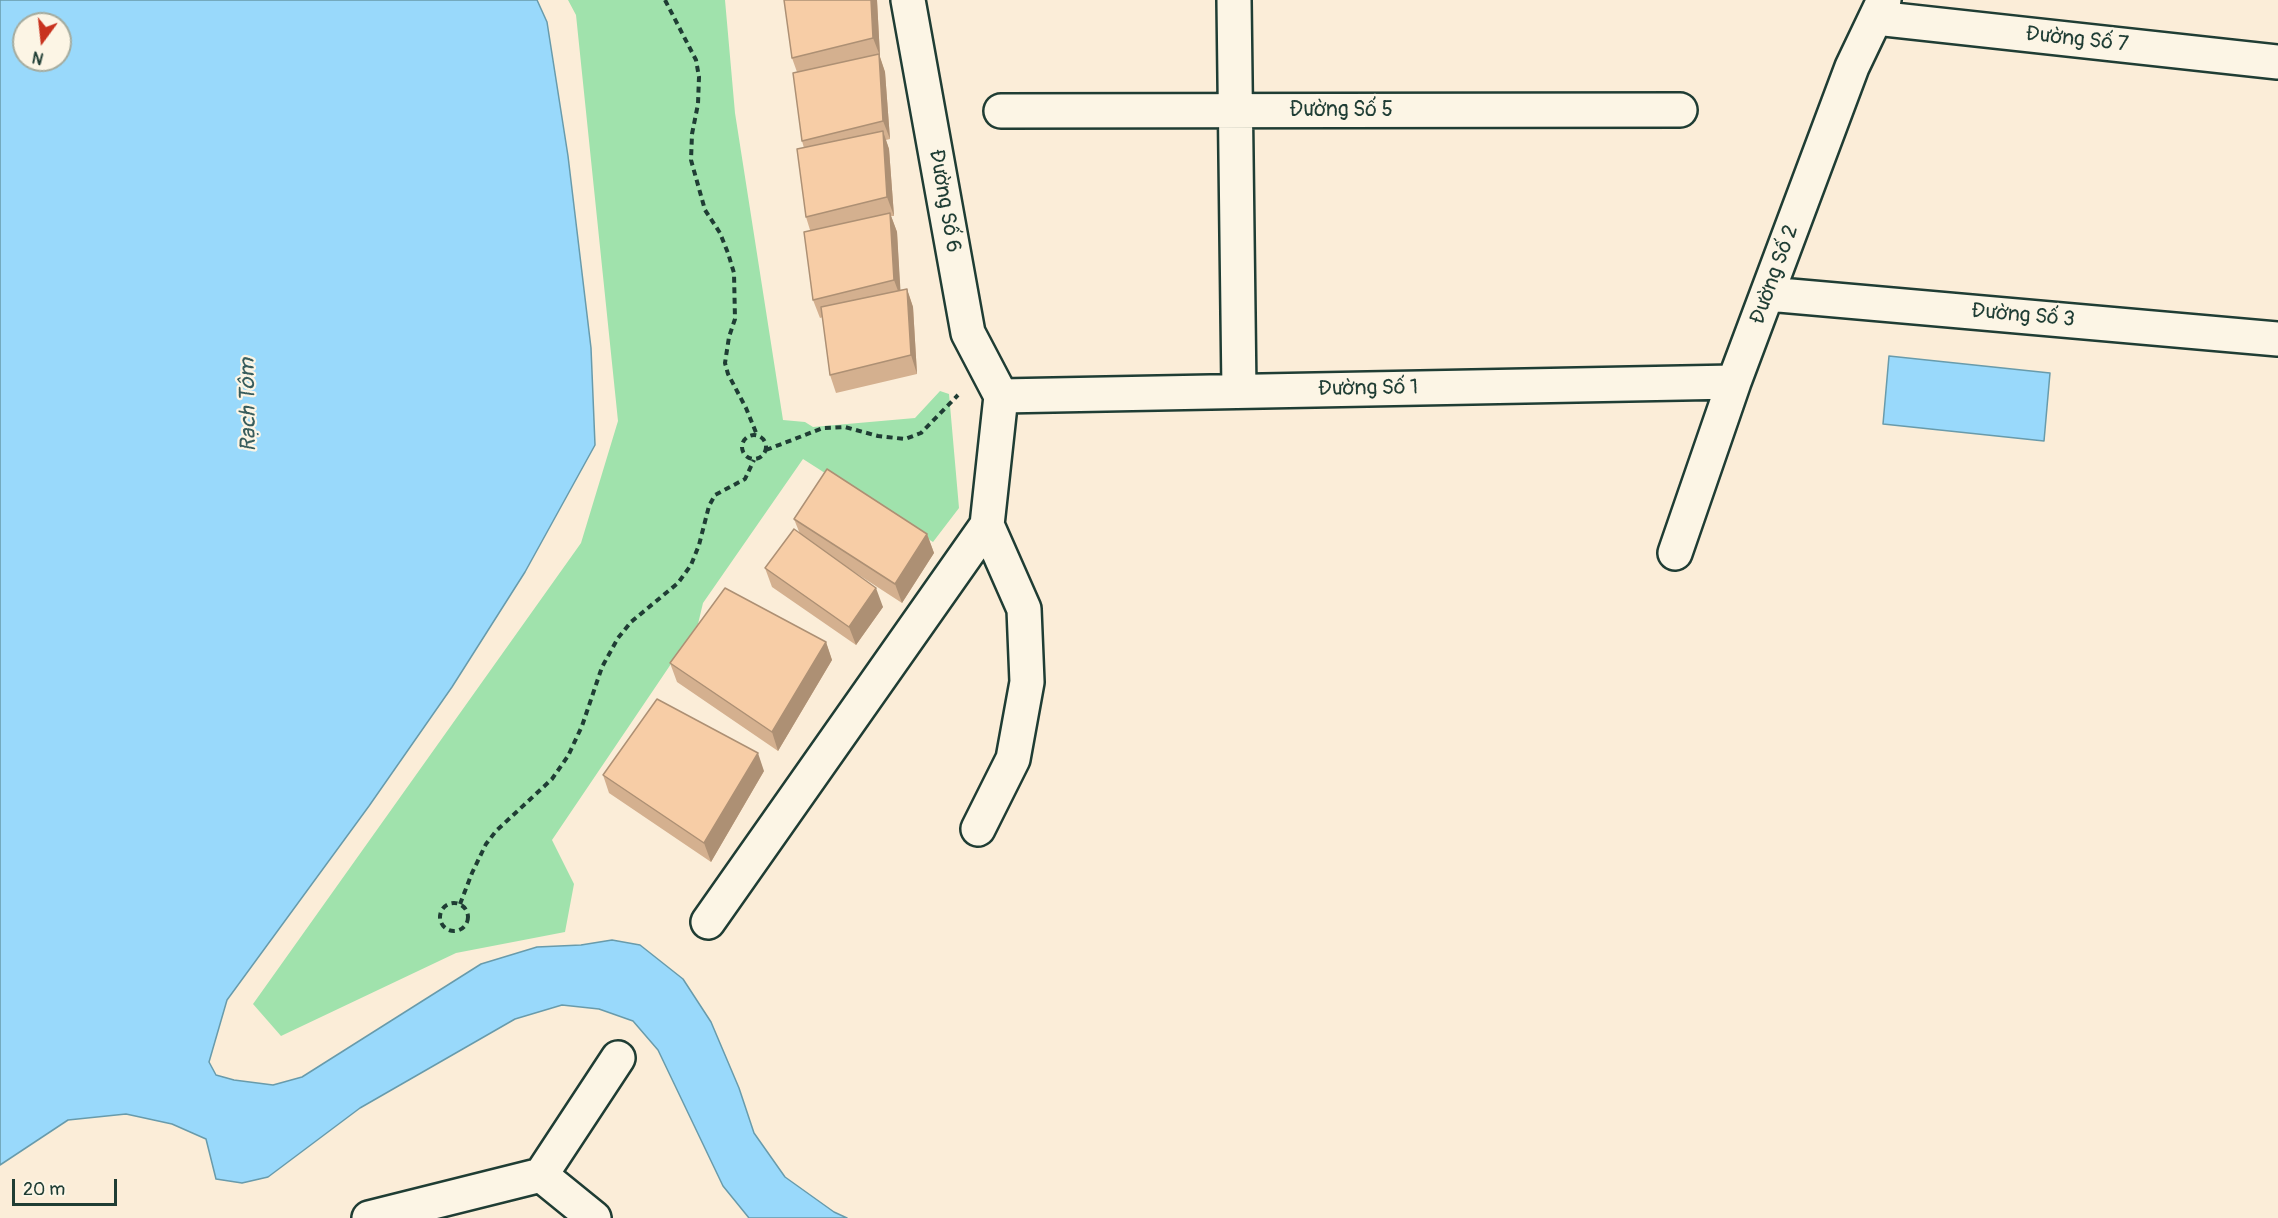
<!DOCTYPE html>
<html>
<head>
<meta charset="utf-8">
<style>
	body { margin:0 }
	#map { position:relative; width:2278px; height:1218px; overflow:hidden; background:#fbedd8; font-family:Pangolin,sans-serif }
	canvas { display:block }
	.north { position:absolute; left:12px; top:12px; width:60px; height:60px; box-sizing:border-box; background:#fcf5e5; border:2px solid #a4ab9e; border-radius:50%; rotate:195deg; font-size:16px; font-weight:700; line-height:24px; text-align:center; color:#1f3d34 }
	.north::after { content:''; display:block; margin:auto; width:21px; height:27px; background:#c8321e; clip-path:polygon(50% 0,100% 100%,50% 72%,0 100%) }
	.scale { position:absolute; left:12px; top:1179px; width:105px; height:27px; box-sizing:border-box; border:3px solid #1f3d34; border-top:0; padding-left:8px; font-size:18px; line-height:21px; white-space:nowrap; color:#1f3d34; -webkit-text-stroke:4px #fcf5e5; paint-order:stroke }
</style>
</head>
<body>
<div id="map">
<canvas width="2278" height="1218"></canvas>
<div class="north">N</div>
<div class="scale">20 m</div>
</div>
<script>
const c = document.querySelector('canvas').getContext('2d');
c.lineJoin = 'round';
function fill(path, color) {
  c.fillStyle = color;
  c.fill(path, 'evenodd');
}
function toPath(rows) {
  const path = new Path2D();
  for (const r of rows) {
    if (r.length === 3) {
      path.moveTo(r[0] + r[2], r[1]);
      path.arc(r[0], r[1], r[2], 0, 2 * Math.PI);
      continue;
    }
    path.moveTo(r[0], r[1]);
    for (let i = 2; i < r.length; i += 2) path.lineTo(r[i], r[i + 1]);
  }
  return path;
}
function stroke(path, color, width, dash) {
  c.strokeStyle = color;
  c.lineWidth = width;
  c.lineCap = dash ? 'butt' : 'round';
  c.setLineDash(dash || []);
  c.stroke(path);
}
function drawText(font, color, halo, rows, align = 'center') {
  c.font = font + ' Pangolin,sans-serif';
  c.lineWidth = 4.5;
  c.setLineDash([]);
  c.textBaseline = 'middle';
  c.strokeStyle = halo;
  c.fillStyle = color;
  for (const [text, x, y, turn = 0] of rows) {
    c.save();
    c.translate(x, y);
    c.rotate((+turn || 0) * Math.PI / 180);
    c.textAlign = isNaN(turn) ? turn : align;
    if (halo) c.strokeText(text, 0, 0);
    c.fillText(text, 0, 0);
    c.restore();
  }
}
const green = toPath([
	[568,0,725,0,735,113,783,420,805,422,813,427,915,418,940,391,949,394,959,508,933,542,803,459,703,603,698,624,552,840,574,884,565,932,456,953,281,1036,253,1004,581,543,618,421,576,15]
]);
const water = toPath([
	[0,0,537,0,547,22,568,156,591,348,595,445,525,572,452,687,369,806,227,1000,209,1062,216,1075,234,1080,273,1085,302,1077,481,964,537,947,581,945,612,940,640,945,683,979,711,1022,739,1088,754,1133,785,1177,834,1212,847,1218,749,1218,723,1186,658,1050,633,1021,599,1009,562,1005,515,1019,360,1108,268,1177,242,1183,216,1179,206,1139,172,1124,126,1114,68,1120,0,1165,0,0],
	[24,24,60,24,60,60,24,60,24,24],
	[1889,356,2050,373,2044,441,1883,424,1889,356]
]);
const path = toPath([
	[665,0,696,60,699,77,698,104,692,134,691,160,705,210,720,233,728,253,734,273,735,319,729,337,725,363,728,374,746,408,757,435],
	[754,447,12],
	[766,450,823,428,845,427,878,436,905,439,921,433,958,395],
	[454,917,14],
	[460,904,472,873,486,844,496,831,552,779,568,756,582,726,602,667,618,638,631,622,678,583,691,565,699,545,709,506,715,495,745,479,754,460]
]);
const street = toPath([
	[908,0,968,333,1001,396],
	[1234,0,1239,391],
	[1876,18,2278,62],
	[1001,111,1680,110],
	[1768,294,2278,339],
	[1001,396,1734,382],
	[1675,553,1734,382,1852,67,1884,0],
	[978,829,1013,759,1027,682,1024,609,987,525],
	[708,922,987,525,1001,396],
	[541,1175,594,1218],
	[369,1218,541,1175,618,1058]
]);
const wall = toPath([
	[877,0,880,57,885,72,890,139,886,140,889,149,894,216,891,216,897,232,900,290,907,289,913,307,917,374,836,393,830,375,823,317,820,318,813,300,810,230,806,217,804,148,802,141,797,72,792,58],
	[794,519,927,534,934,553,902,603,842,564,883,607,856,645,772,587,765,568,800,534],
	[826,642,832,660,778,751,677,682,670,663],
	[764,771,711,862,609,793,603,775]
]);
const shadedWall = toPath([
	[871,0,877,0,880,56,873,38],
	[879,54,885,72,890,139,883,121],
	[883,131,889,149,894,216,887,197],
	[890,213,897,232,901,299,894,280],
	[907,289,913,307,917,374,911,355],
	[927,534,934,553,902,603,895,584],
	[876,588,883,607,856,645,849,627],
	[826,642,832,660,778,751,772,732],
	[758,753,764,771,711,862,704,843]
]);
const building = toPath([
	[784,0,871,0,873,38,792,58,784,0],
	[879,54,883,121,802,141,793,73,879,54],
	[883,131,887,197,806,217,797,149,883,131],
	[890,213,894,280,813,300,804,232,890,213],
	[907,289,911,355,830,375,821,307,907,289],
	[827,469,927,534,895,584,794,519,827,469],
	[794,529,876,588,849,627,765,568,794,529],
	[725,588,826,642,772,732,670,663,725,588],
	[657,699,758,753,704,843,603,775,657,699]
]);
const streetNames = [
	["Đường Số 7",2077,40,6],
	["Đường Số 5",1341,111],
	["Đường Số 6",944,201,80],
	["Đường Số 2",1775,275,-70],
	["Đường Số 3",2023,316,5],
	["Đường Số 1",1368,389,-1]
];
const waterNames = [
	["Rạch Tôm",249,405,-91]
];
fill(green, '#a0e2ac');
fill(water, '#99d9fb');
stroke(water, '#689bab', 1.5);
stroke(street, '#1f3d34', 38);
stroke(path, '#1f3d34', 4, [6, 4.5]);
stroke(street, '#fcf5e5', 33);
fill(wall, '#d4b08f');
fill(shadedWall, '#ad9074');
fill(building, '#f7cda6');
stroke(building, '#ad9074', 1.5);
drawText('21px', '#1f3d34', '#fcf5e5', streetNames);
drawText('italic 22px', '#375c5c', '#fcf5e5', waterNames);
</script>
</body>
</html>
